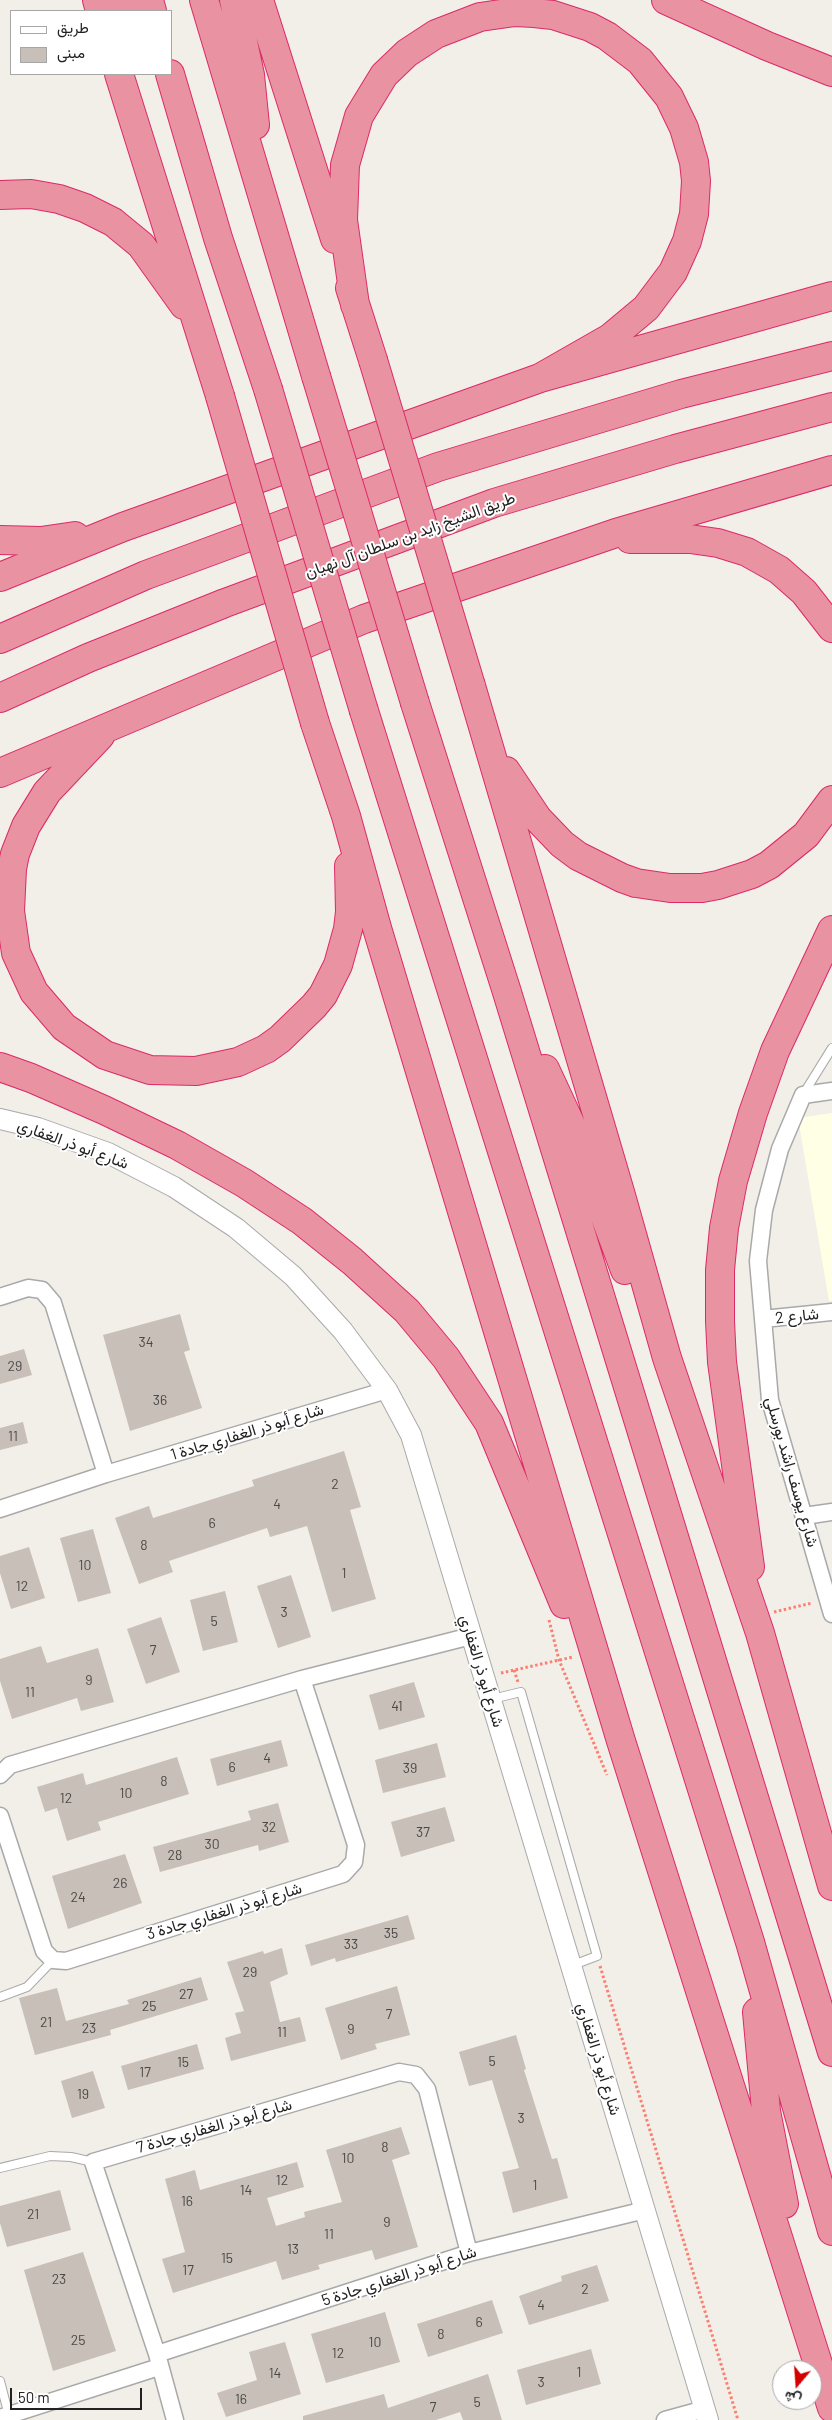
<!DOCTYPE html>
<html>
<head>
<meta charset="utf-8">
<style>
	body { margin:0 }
	#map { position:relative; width:832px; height:2420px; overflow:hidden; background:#f2efe9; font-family:Barlow,Vazirmatn,sans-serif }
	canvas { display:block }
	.legend { position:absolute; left:10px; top:10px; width:162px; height:65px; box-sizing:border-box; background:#fff; border:1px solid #a7a7a7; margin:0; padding:6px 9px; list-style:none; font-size:15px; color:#222 }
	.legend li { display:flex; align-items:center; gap:10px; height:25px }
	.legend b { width:25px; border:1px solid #a7a7a7 }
	.north { position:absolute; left:772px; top:2360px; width:50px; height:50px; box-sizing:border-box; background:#fff; border:1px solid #a7a7a7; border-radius:50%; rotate:198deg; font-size:14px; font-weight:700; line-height:20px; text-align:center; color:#222 }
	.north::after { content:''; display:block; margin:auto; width:18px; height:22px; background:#d40000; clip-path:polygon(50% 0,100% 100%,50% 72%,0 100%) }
	.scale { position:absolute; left:10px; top:2388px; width:132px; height:22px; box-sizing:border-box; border:2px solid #222; border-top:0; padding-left:6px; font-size:15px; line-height:18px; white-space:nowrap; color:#222; -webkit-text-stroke:4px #fff; paint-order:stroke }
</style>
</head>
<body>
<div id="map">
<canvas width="832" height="2420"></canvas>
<ul class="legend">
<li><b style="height:6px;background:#fff"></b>طريق</li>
<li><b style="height:14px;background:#c7bfb8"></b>مبنى</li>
</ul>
<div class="north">ش</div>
<div class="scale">50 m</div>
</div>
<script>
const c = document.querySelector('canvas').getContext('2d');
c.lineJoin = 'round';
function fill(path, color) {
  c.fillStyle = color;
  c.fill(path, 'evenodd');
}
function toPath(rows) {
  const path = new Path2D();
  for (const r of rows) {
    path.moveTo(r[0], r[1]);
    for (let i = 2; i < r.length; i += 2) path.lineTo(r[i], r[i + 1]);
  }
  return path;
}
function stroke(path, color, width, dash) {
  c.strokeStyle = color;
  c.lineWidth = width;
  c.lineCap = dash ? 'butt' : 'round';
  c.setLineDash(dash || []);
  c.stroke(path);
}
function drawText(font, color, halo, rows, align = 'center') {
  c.font = font + ' Barlow,Vazirmatn,sans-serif';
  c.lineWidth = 4;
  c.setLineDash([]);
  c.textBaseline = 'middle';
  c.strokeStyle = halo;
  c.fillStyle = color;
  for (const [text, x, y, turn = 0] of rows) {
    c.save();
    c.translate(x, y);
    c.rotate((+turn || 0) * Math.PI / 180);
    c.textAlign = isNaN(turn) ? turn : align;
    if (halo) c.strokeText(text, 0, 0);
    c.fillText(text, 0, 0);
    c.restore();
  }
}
const education = toPath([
	[832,1113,832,1301,829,1301,798,1118]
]);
const building = toPath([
	[180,1314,190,1350,184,1352,202,1408,130,1431,103,1335],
	[24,1349,32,1375,0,1384,0,1356],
	[23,1422,28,1443,0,1450,0,1428],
	[344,1451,361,1507,350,1510,376,1599,332,1612,307,1526,270,1537,267,1528,169,1561,173,1572,139,1584,115,1518,149,1506,153,1518,254,1486,252,1480],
	[93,1529,111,1593,78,1602,60,1538],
	[29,1547,45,1598,11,1609,0,1573,0,1556],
	[291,1575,311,1637,278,1648,257,1586],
	[225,1591,238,1642,203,1651,190,1600],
	[161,1617,180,1672,146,1684,127,1629],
	[41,1646,47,1663,98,1648,114,1702,81,1711,77,1698,12,1719,0,1681,0,1659],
	[414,1682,425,1717,379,1730,369,1695],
	[281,1740,288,1766,217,1786,210,1759],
	[437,1743,446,1777,383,1793,375,1760],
	[177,1757,189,1794,98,1822,101,1830,67,1841,57,1808,45,1812,37,1787,83,1773,86,1785],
	[278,1803,289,1842,259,1851,258,1845,160,1872,153,1847,251,1820,248,1811],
	[445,1807,455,1841,401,1857,391,1822],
	[125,1854,142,1903,68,1929,52,1876],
	[408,1915,415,1939,336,1962,335,1958,311,1966,305,1945],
	[282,1948,288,1974,270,1982,280,2022,300,2017,306,2041,231,2061,225,2038,241,2033,235,2013,244,2011,227,1962,263,1951,264,1954],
	[201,1977,208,2000,110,2030,111,2035,35,2055,19,1998,57,1988,66,2021,129,2004,127,2000],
	[397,1986,410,2035,375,2044,377,2049,341,2060,325,2008],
	[516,2035,526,2069,524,2070,552,2159,557,2158,568,2198,513,2213,502,2172,519,2168,492,2080,469,2086,459,2052],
	[197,2044,204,2069,128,2090,121,2066],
	[93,2071,105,2108,72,2118,61,2081],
	[401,2127,410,2154,392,2160,418,2247,375,2260,372,2250,318,2265,320,2269,282,2280,276,2261,173,2293,162,2259,185,2252,165,2179,195,2170,200,2190,297,2162,304,2187,267,2198,276,2226,305,2217,304,2212,342,2202,326,2150],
	[60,2190,71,2230,7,2247,0,2223,0,2206],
	[83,2252,116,2351,53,2371,24,2270],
	[597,2265,609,2301,529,2325,519,2296,562,2281,561,2276],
	[492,2300,503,2333,428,2357,417,2324],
	[385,2312,400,2362,326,2383,311,2334],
	[285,2342,301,2394,226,2417,217,2393,257,2380,249,2352],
	[591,2349,601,2384,526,2405,517,2370],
	[488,2374,502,2420,463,2420,460,2412,436,2420,303,2420,303,2416,384,2394,388,2408]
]);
const path = toPath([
	[774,1612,812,1603],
	[549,1620,559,1660,607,1775],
	[514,1670,518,1682],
	[501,1673,573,1657],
	[600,1966,738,2420]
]);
const service = toPath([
	[804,1093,832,1048],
	[492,1699,521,1692,597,1956,573,1965],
	[0,1997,27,1987,53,1960],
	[0,2168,50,2156,71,2157,93,2162],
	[0,2381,9,2416]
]);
const minor = toPath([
	[832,1091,803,1095,780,1149,764,1210,758,1261,770,1400,832,1614],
	[0,1297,28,1288,42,1290,53,1303,106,1474],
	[763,1319,832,1312],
	[0,1509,106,1474,387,1390],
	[804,1516,832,1512],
	[0,1775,10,1765,302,1679,471,1636],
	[0,1816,44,1951,53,1960,66,1961,343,1874,354,1862,356,1845,302,1679],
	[157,2354,469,2253,645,2210],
	[0,2418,159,2367],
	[175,2420,157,2354,93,2162,399,2072,416,2075,427,2089,469,2253],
	[665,2420,705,2409]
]);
const tertiary = toPath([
	[0,1119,38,1128,108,1153,174,1187,236,1228,293,1276,343,1331,387,1390,411,1435,708,2420]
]);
const motorway = toPath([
	[97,0,100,11],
	[122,0,126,11],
	[149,0,152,11],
	[204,0,316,376],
	[234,0,250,75,255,125],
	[259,0,335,239],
	[666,0,767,46,832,72],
	[119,74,220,396],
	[170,74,218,238,268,389],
	[0,195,31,194,59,199,85,208,113,222,141,245,184,305],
	[350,288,373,360],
	[355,305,343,220,345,165,359,116,384,75,407,53,436,34,480,17,515,12,534,13,553,15,590,27,607,36,640,61,669,97,684,128,694,162,696,181,694,214,687,241,673,272,646,308,610,338,540,378],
	[630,539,690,539,718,543,747,552,779,570,804,592,832,628],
	[0,540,41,541,75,536],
	[0,577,123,527,540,378,832,296],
	[0,639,146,575,438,467,681,394,832,356],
	[471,686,620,1192,667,1358,760,1633,832,1886],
	[0,698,88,658,225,603,494,503,675,449,832,407],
	[415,703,506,989,832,2052],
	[364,711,750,1942,832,2231],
	[315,723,346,816,377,928,621,1741,832,2408],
	[100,736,47,792,26,826,15,854,12,869,10,911,16,953,34,992,64,1027,105,1055,150,1070,196,1071,238,1062,266,1049,280,1039,314,1006,323,995,338,965,348,929,350,912,349,866],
	[506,771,538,819,562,844,578,856,622,878,636,883,670,888,702,888,718,885,752,874,769,865,806,835,832,800],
	[0,773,364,619,616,533,832,470],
	[0,1067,31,1078,104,1110,177,1145,244,1183,302,1221,352,1261,407,1311,446,1358,489,1423,564,1604],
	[545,1069,571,1125,625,1270],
	[750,1567,722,1362,720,1321,720,1270,724,1228,733,1181,753,1113,775,1051,832,930],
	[757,2012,766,2111,784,2204]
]);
const motorwayBridge = toPath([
	[373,360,471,686],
	[316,376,415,703],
	[268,389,364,711],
	[220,396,315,723]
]);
const numberNames = [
	["34",146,1342],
	["29",15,1366],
	["36",160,1400],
	["11",13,1436],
	["2",335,1484],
	["4",277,1504],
	["6",212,1523],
	["8",144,1545],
	["10",85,1565],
	["1",344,1573],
	["12",22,1586],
	["3",284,1612],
	["5",214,1621],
	["7",153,1650],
	["9",89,1680],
	["11",30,1692],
	["41",397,1706],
	["4",267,1758],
	["6",232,1767],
	["39",410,1768],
	["8",164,1781],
	["10",126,1793],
	["12",66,1798],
	["32",269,1827],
	["37",423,1832],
	["30",212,1844],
	["28",175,1855],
	["26",120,1883],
	["24",78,1897],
	["35",391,1933],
	["33",351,1944],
	["29",250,1972],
	["27",186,1994],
	["25",149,2006],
	["7",389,2014],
	["21",46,2022],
	["23",89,2028],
	["9",351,2029],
	["11",282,2032],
	["5",492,2061],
	["15",183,2062],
	["17",145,2072],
	["19",83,2094],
	["3",521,2118],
	["8",385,2147],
	["10",348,2158],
	["12",282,2180],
	["1",535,2185],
	["14",246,2190],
	["16",187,2201],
	["21",33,2214],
	["9",387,2222],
	["11",329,2234],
	["13",293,2249],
	["15",227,2258],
	["17",188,2270],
	["23",59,2279],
	["2",585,2289],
	["4",541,2305],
	["6",479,2322],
	["8",441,2334],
	["25",78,2340],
	["10",375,2342],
	["12",338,2353],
	["1",579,2372],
	["14",275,2373],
	["3",541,2382],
	["16",241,2399],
	["5",477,2402],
	["7",433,2407]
];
const streetNames = [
	["طريق الشيخ زايد بن سلطان آل نهيان",410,535,-20],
	["شارع أبو ذر الغفاري",73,1144,20],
	["شارع 2",797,1316,-6],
	["شارع أبو ذر الغفاري جادة 1",247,1432,-17],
	["شارع يوسف راشد بورسلي",792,1472,74],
	["شارع أبو ذر الغفاري",482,1671,73],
	["شارع أبو ذر الغفاري جادة 3",224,1911,-17],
	["شارع أبو ذر الغفاري",599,2059,73],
	["شارع أبو ذر الغفاري جادة 7",214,2126,-16],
	["شارع أبو ذر الغفاري جادة 5",399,2276,-18]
];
fill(education, '#ffffe5');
fill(building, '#c7bfb8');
stroke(service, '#a9a9a9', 10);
stroke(minor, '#a9a9a9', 19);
stroke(tertiary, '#a9a9a9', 22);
stroke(motorway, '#dc2a67', 30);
stroke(path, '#fa8072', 3, [2.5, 2.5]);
stroke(service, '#fff', 8);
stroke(minor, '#fff', 16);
stroke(tertiary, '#fff', 20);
stroke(motorway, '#e892a2', 28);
stroke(motorwayBridge, '#dc2a67', 30, []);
stroke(motorwayBridge, '#e892a2', 28);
drawText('14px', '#4b4948', null, numberNames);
drawText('16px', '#222', '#fff', streetNames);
</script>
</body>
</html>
